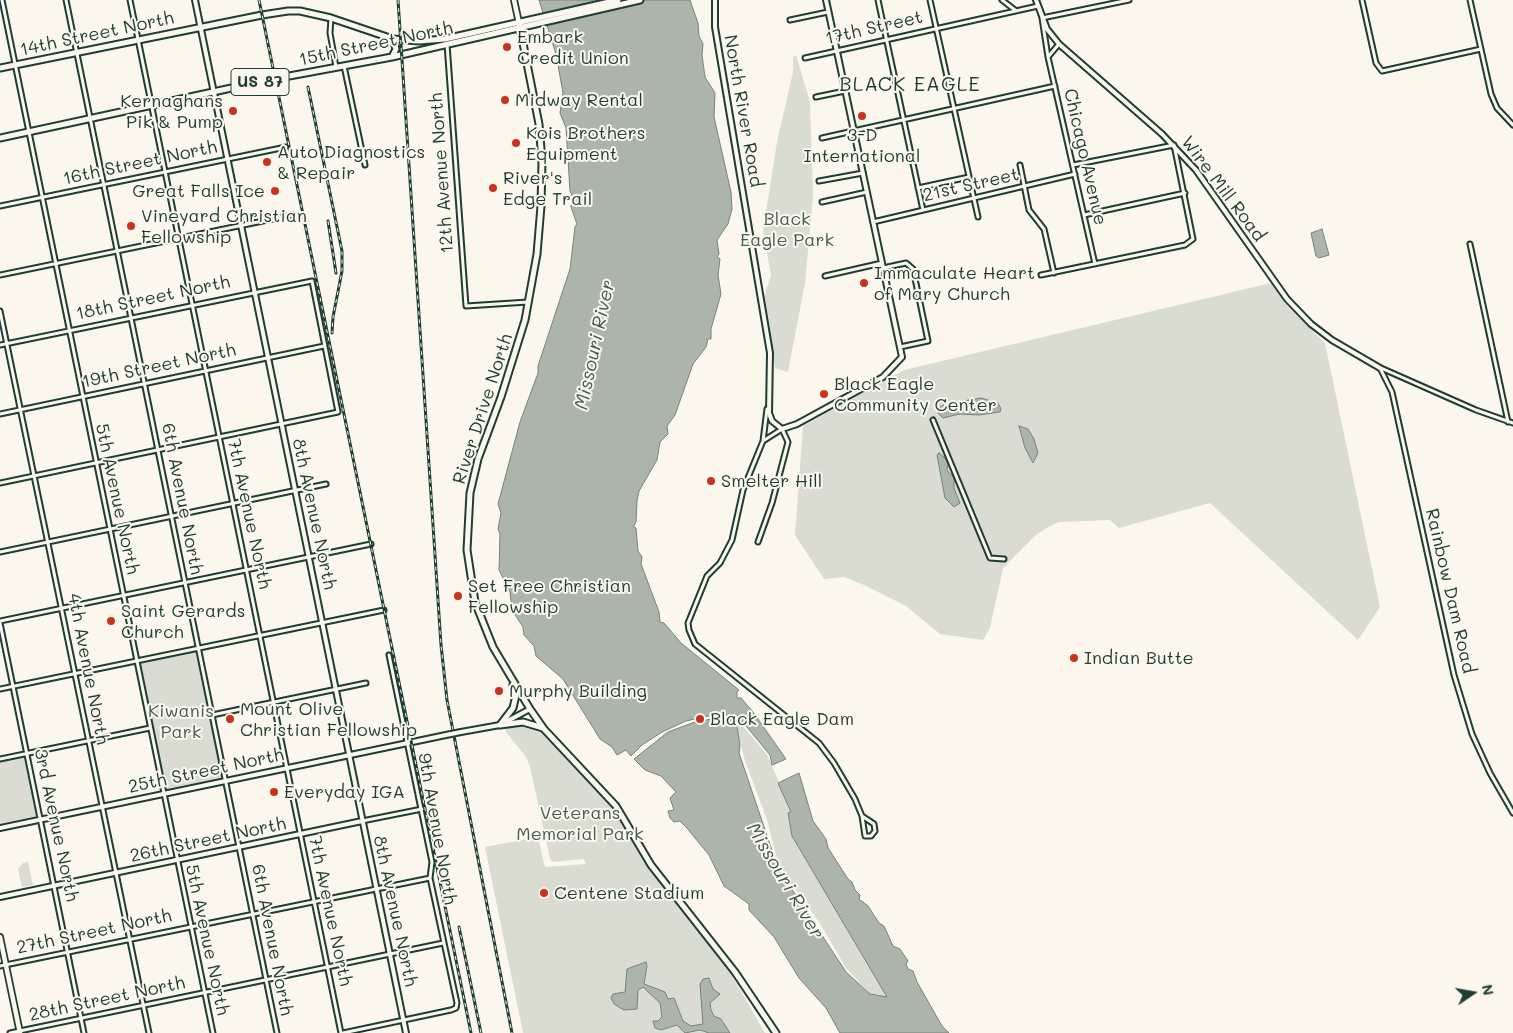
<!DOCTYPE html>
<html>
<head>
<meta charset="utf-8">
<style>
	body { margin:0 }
	#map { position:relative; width:1513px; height:1033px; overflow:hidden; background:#fbf7ec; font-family:Mali,sans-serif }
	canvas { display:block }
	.north { position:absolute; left:1448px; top:968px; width:50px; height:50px; -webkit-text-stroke:4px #fbf7ec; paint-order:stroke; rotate:78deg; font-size:14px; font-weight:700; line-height:20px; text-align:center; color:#1f3d34 }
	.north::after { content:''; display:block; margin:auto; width:18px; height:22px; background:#1f3d34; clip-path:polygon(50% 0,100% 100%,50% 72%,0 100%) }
</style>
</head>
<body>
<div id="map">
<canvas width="1513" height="1033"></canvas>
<div class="north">N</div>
</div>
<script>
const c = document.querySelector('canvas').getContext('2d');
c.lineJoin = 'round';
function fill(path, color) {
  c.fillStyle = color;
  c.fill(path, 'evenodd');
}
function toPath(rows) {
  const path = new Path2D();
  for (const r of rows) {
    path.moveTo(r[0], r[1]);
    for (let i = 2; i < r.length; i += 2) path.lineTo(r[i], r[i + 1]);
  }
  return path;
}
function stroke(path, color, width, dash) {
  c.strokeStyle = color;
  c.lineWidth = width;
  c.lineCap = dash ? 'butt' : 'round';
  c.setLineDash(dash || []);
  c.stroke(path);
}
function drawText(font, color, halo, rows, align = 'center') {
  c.font = font + ' Mali,sans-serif';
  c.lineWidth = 4;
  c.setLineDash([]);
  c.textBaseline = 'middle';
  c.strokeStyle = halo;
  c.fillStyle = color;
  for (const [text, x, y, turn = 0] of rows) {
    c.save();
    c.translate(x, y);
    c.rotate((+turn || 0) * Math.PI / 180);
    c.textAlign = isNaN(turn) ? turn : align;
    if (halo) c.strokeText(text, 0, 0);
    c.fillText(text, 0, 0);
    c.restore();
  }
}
const green = toPath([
	[796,55,810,102,813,197,805,283,788,372,775,368,764,298,771,275,763,231,777,142,793,72,793,57],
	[1271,283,1287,306,1325,343,1380,607,1358,640,1210,503,1119,528,1110,520,1059,522,1048,527,1036,535,1003,568,990,628,983,640,940,634,906,606,864,585,844,577,824,579,795,535,803,426,904,370],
	[198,649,226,781,164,794,137,662],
	[734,718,737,719,768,756,791,812,792,836,887,997,870,994,846,968,819,922,779,866,767,820,745,761],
	[511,725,535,727,545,733,616,810,644,861,727,967,765,1033,523,1033,485,847,538,837,545,867,586,864,584,859,553,862,550,859,530,767,526,757,506,732,506,727],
	[27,754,41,820,0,828,0,759],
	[28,862,33,885,22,887,18,869,23,863]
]);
const water = toPath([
	[539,0,690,0,698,23,699,36,703,44,702,55,705,77,715,93,714,117,731,192,732,209,728,224,717,240,719,254,717,257,720,259,718,275,721,294,711,329,711,339,708,339,706,347,693,364,675,415,667,426,668,434,660,442,657,460,639,491,637,501,636,522,633,527,636,528,638,551,642,557,641,564,659,612,660,622,664,623,681,643,739,690,737,692,737,698,741,698,753,712,786,759,772,765,770,755,737,715,708,716,686,721,662,732,642,745,631,756,626,750,617,755,612,747,600,739,563,679,536,656,534,646,524,635,523,627,512,610,510,592,499,570,500,534,498,529,501,513,498,504,520,422,538,373,538,366,570,269,575,227,577,224,571,207,573,198,570,191,566,128,560,113,563,93,556,54,539,0],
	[1322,229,1329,255,1319,258,1316,256,1311,233,1322,229],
	[981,398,998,403,1001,409,1000,412,979,415,960,414,943,418,938,413,940,407,945,404,981,398],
	[1019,426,1028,429,1034,439,1038,453,1033,463,1025,448,1019,426],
	[939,453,944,457,948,463,947,471,954,477,954,488,960,503,954,507,945,498,937,455,939,453],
	[716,718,734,718,736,721,740,745,739,753,778,868,846,972,870,994,887,997,792,836,788,813,791,812,778,783,799,773,813,821,826,839,828,848,848,879,852,882,855,890,860,895,859,899,868,906,879,923,884,926,893,946,900,949,908,961,906,964,908,969,913,971,917,982,942,1026,949,1033,840,1033,826,1008,799,978,774,937,749,910,749,904,724,886,709,855,686,827,680,821,674,822,670,818,668,811,674,810,670,798,676,792,661,776,645,770,634,759,668,732,692,723,716,718],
	[646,962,647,966,644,984,665,992,668,999,674,998,683,1021,691,1026,703,1024,700,984,703,979,709,978,713,989,720,994,710,1003,711,1010,714,1016,721,1019,730,1033,709,1033,700,1030,685,1033,677,1025,661,1030,655,1028,653,1021,658,1021,662,1017,660,1003,643,987,638,990,637,1009,624,1010,614,1004,611,998,613,994,625,992,627,969,646,962]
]);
const minor = toPath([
	[2,0,213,1033],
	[66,0,277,1033],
	[130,0,341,1033],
	[878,0,923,210],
	[930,0,978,217],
	[1002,0,1015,10],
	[1362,0,1376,63,1382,71,1481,49],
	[1470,0,1491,94,1497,108,1513,125],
	[331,18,330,33,336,67],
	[790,20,828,12],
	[447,44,466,306,528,302],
	[1048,57,1059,44],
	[805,58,1038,6],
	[344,66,365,165],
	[816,97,845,91],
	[822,138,1055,86],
	[1020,165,1029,210,1044,229,1054,273],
	[819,181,863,173],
	[918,188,969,177],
	[822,202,867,192],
	[0,206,286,147],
	[1084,215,1185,193],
	[873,222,1075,174],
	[1470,244,1508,422],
	[1095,264,1048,57,1042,18,1129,0],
	[883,268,906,263,913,269,928,341,900,347],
	[0,275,292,215],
	[1041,275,1185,245,1193,239,1174,145,1073,165],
	[825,276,882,263],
	[0,311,149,1033],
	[0,345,312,281,338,412,0,483],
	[1380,368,1392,392,1454,675,1472,734,1490,773,1513,813],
	[1381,368,1476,410,1513,423],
	[767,409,763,441,743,490,732,540,720,563,707,576,688,623,689,630,695,644,819,743,834,763,855,799,862,816,865,836,871,836,875,831,874,824,862,816],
	[0,414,324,346],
	[933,420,990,558,1004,559],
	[758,542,772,503,788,442,782,429,763,441],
	[0,552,326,484],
	[0,621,371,544],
	[0,623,84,1033],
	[0,689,384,610],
	[212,715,366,683],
	[0,759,150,728],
	[362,821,422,809],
	[0,966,430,878],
	[10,1033,443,943],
	[343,1033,451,1010,456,1008,457,1003,430,878,432,862,389,655]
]);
const tertiary = toPath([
	[195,0,406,1033],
	[715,0,715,27,770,353,769,413,772,421,782,429,797,424,883,377,902,357,826,0],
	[1036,0,1047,29,1059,44,1162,134,1196,170,1287,299,1311,324,1332,340,1380,368],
	[461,732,500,725,530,709],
	[0,828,446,735],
	[0,897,362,821]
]);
const secondary = toPath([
	[514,0,519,23],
	[0,937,20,1033]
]);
const primary = toPath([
	[519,23,539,124,542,161,541,206,537,254,525,320,501,397,478,459,470,493,467,550,475,602,493,647,530,709,544,729,616,806,651,865,735,972,776,1033],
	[392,57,396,49,393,39],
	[0,68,262,15,288,11,300,11,331,18,393,39,419,41,445,39,618,0],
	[0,138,273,79,392,57,640,0],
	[500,725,513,708,516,695,513,685],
	[500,725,523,722,543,728]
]);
const rail = toPath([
	[259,0,471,1033],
	[398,0,441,645,447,700,512,1033],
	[308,87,342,251,342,271,333,317,332,333],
	[328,221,336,273],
	[459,927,481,1033]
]);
const tertiaryBridge = toPath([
	[446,735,461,732]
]);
const markers = [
	[507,47,5,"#c8321e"],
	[505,100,5,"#c8321e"],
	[233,111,5,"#c8321e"],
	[862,116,5,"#c8321e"],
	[516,143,5,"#c8321e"],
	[267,162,5,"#c8321e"],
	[493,188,5,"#c8321e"],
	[275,191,5,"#c8321e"],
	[131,226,5,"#c8321e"],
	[864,283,5,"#c8321e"],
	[824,394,5,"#c8321e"],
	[711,481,5,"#c8321e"],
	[458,596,5,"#c8321e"],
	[111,621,5,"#c8321e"],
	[1074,658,5,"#c8321e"],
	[499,691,5,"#c8321e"],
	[230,719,5,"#c8321e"],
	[700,719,5,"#c8321e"],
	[274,792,5,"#c8321e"],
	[544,893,5,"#c8321e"]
];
const shields = [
	[260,82,58]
];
const shieldNames = [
	["US 87",260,82]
];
const streetNames = [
	["17th Street",874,28,-13],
	["14th Street North",97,34,-12],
	["15th Street North",376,44,-12],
	["North River Road",743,111,80],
	["Chicago Avenue",1085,157,77],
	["16th Street North",140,163,-12],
	["12th Avenue North",442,173,-94],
	["21st Street",971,185,-13],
	["Wire Mill Road",1223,189,53],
	["18th Street North",153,298,-12],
	["19th Street North",159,366,-12],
	["River Drive North",483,409,-72],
	["5th Avenue North",117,499,78],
	["6th Avenue North",182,499,79],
	["7th Avenue North",249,514,78],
	["8th Avenue North",314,514,78],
	["Rainbow Dam Road",1450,591,77],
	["4th Avenue North",88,669,79],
	["25th Street North",206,771,-12],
	["3rd Avenue North",56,825,78],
	["9th Avenue North",437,829,80],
	["26th Street North",208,840,-12],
	["7th Avenue North",330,911,78],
	["8th Avenue North",395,911,78],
	["27th Street North",94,932,-12],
	["5th Avenue North",207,940,78],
	["6th Avenue North",272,940,79],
	["28th Street North",107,999,-12]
];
const poiNames = [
	["Embark",517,37],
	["Credit Union",517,58],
	["Midway Rental",515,100],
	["Kernaghans",223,101,"right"],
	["Pik & Pump",223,122,"right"],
	["Kois Brothers",526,133],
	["Equipment",526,154],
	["3-D",862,135,"center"],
	["International",862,156,"center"],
	["Auto Diagnostics",277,152],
	["& Repair",277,173],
	["River's",503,178],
	["Edge Trail",503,199],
	["Great Falls Ice",265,191,"right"],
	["Vineyard Christian",141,216],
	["Fellowship",141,237],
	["Immaculate Heart",874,273],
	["of Mary Church",874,294],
	["Black Eagle",834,384],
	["Community Center",834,405],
	["Smelter Hill",721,481],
	["Set Free Christian",468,586],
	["Fellowship",468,607],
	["Saint Gerards",121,611],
	["Church",121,632],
	["Indian Butte",1084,658],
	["Murphy Building",509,691],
	["Mount Olive",240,709],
	["Christian Fellowship",240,730],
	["Black Eagle Dam",710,719],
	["Everyday IGA",284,792],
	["Centene Stadium",554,893]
];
const parkNames = [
	["Black",787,219],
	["Eagle Park",787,240],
	["Kiwanis",181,711],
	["Park",181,732],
	["Veterans",580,813],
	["Memorial Park",580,834]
];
const waterNames = [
	["Missouri River",595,345,-78],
	["Missouri River",785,881,59]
];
const quarterNames = [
	["BLACK EAGLE",910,85]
];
fill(green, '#dbdcd1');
fill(water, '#adb4aa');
stroke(water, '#74847b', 1);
stroke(minor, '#1f3d34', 7);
stroke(tertiary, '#1f3d34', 8);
stroke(secondary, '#1f3d34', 8);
stroke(primary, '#1f3d34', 9);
stroke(minor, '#fbf7ec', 3);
stroke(tertiary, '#fbf7ec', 4);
stroke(secondary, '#fbf7ec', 4.5);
stroke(primary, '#fbf7ec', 5);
stroke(rail, '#1f3d34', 3);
stroke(rail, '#fbf7ec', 1, [4]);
stroke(tertiaryBridge, '#1f3d34', 8, []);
stroke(tertiaryBridge, '#fbf7ec', 4);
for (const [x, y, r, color] of markers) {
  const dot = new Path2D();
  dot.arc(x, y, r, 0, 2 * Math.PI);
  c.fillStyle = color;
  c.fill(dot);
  stroke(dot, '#fbf7ec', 2);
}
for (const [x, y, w] of shields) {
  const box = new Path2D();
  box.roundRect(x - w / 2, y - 13.5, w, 27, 4);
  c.fillStyle = '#fbf7ec';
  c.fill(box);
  stroke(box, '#1f3d34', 1);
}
drawText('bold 16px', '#1f3d34', null, shieldNames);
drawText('18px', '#1f3d34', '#fbf7ec', streetNames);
drawText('18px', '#1f3d34', '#fbf7ec', poiNames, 'left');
drawText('18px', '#455d53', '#fbf7ec', parkNames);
drawText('italic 19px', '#425b52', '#fbf7ec', waterNames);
c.letterSpacing = '1px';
drawText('20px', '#1f3d34', '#fbf7ec', quarterNames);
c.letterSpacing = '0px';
</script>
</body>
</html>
